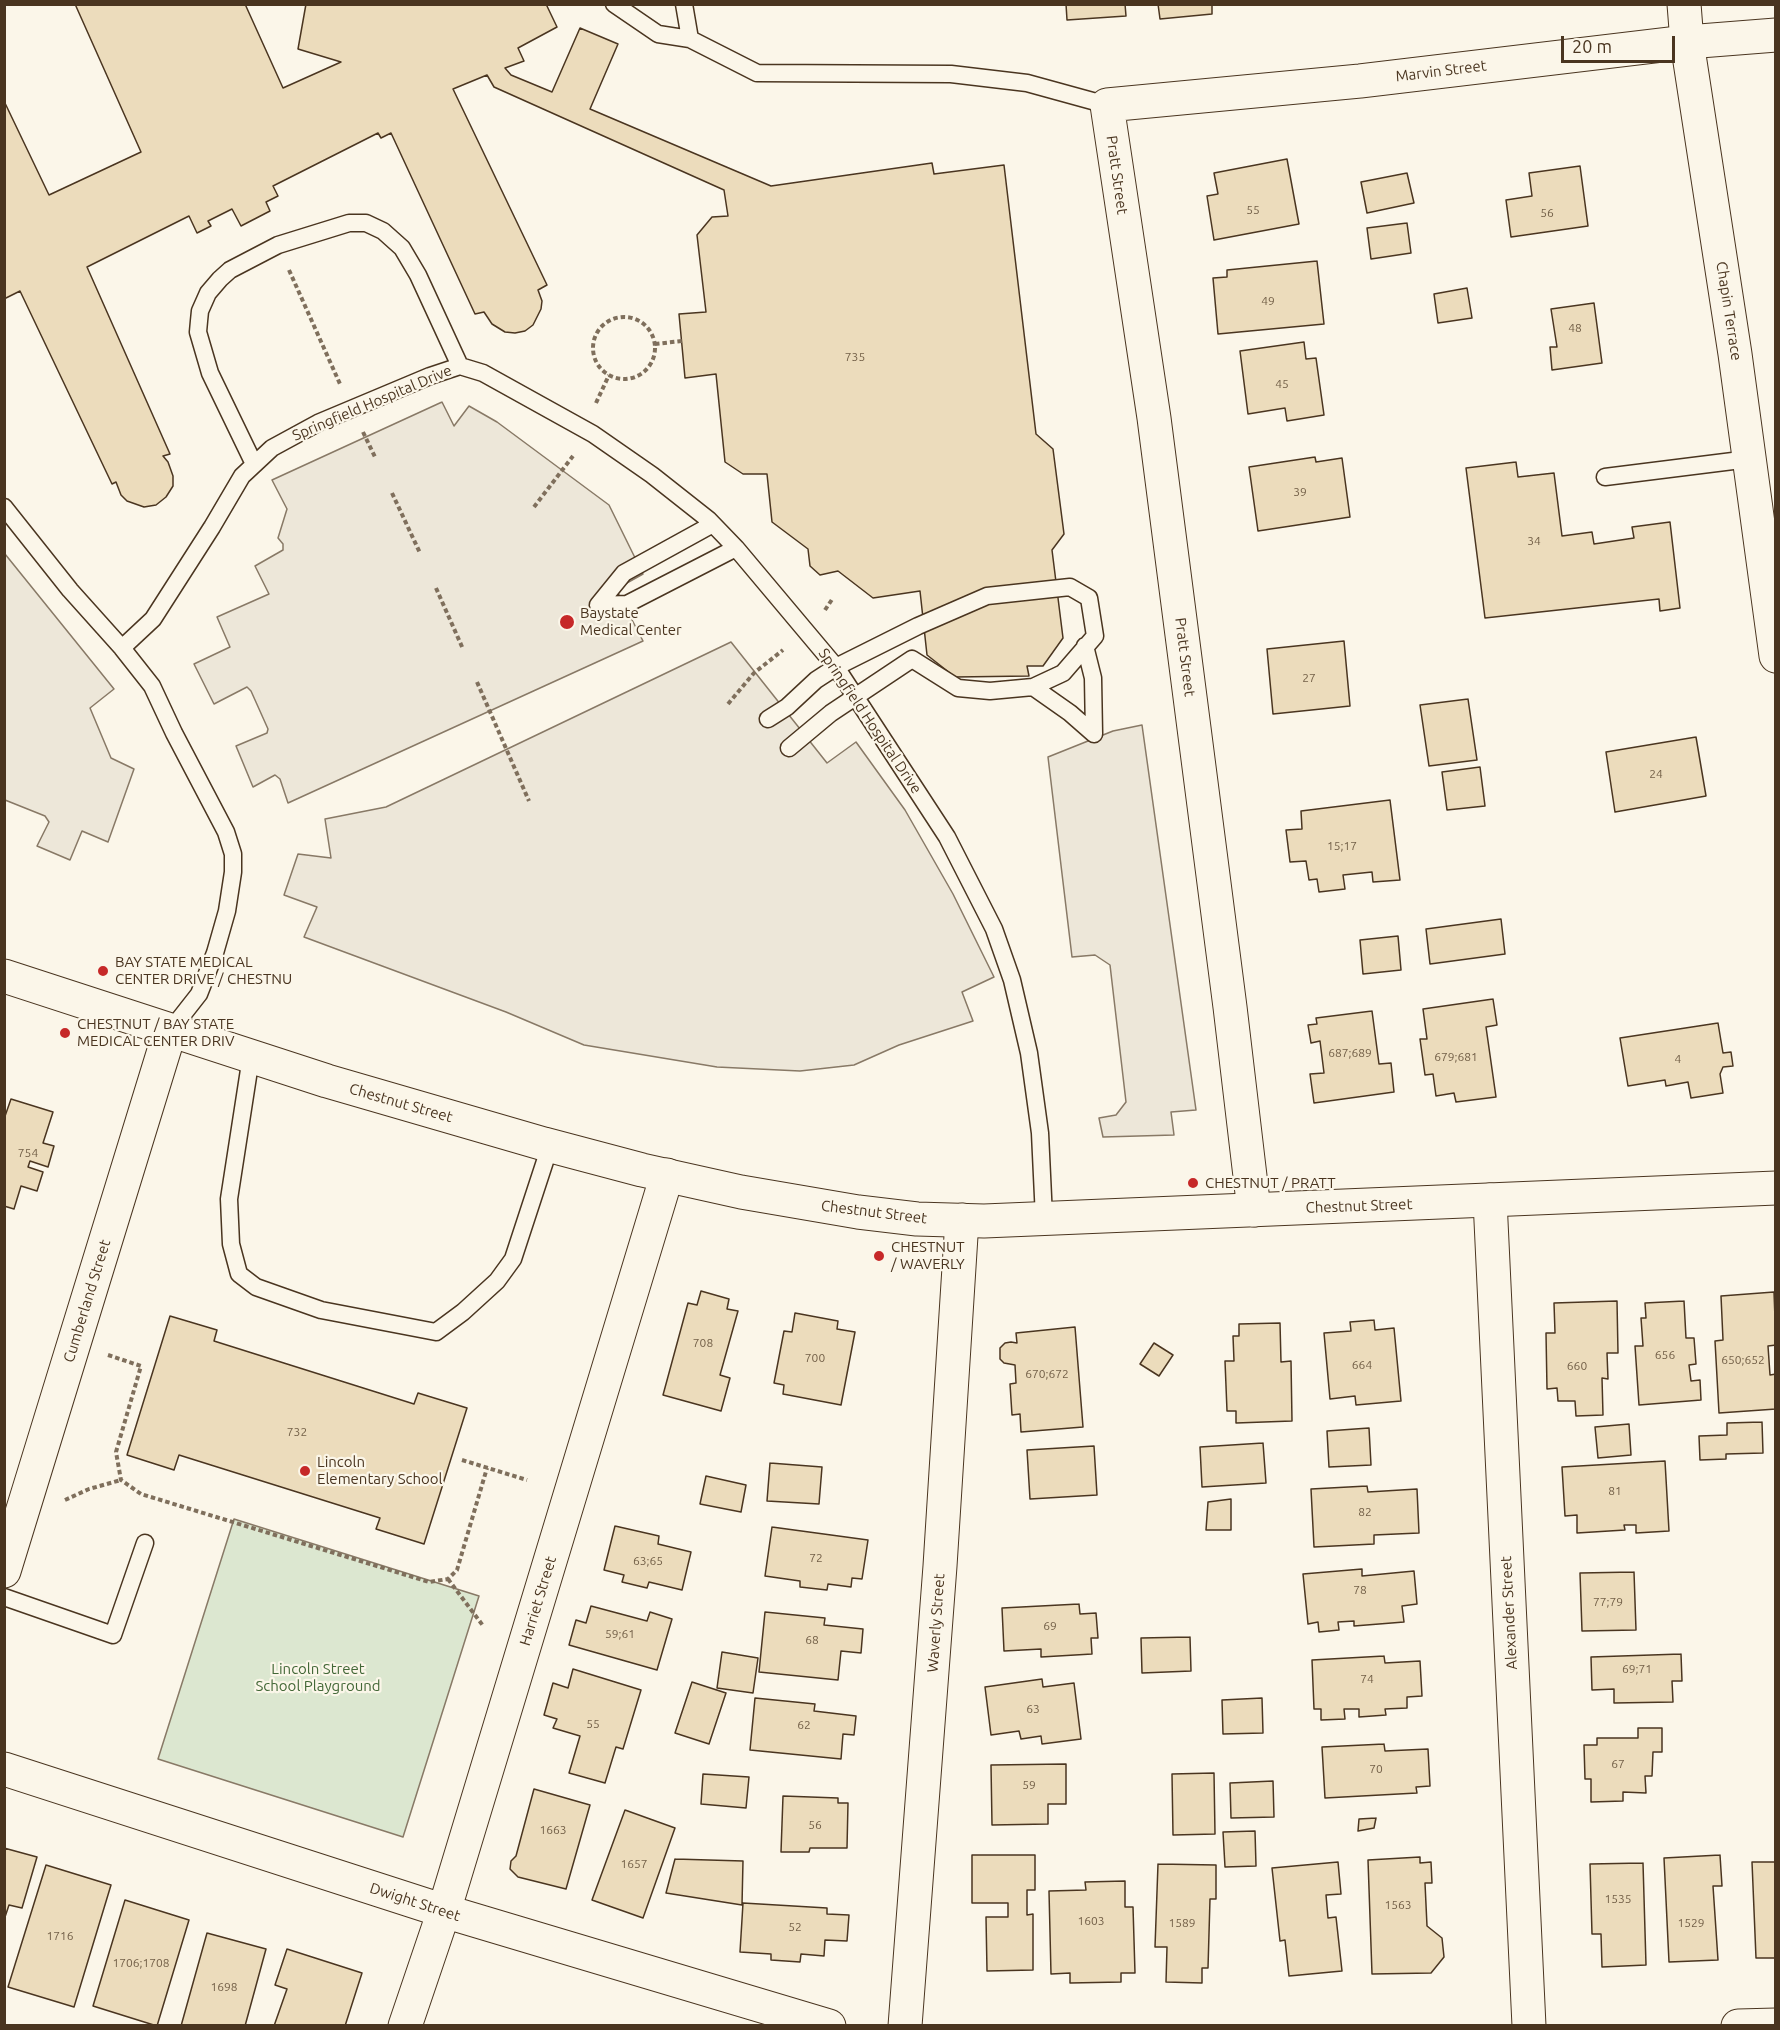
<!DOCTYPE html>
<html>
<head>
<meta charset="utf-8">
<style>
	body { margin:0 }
	#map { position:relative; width:1780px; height:2030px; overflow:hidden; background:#fbf6e9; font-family:Ubuntu,sans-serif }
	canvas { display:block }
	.frame { position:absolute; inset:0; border:6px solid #4a3520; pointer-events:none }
	.scale { position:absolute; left:1561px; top:36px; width:114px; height:27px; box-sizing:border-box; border:3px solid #4a3520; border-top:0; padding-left:8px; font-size:18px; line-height:21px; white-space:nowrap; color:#4a3520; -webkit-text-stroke:4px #fbf6e9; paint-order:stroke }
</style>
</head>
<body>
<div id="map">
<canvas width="1780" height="2030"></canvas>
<div class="frame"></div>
<div class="scale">20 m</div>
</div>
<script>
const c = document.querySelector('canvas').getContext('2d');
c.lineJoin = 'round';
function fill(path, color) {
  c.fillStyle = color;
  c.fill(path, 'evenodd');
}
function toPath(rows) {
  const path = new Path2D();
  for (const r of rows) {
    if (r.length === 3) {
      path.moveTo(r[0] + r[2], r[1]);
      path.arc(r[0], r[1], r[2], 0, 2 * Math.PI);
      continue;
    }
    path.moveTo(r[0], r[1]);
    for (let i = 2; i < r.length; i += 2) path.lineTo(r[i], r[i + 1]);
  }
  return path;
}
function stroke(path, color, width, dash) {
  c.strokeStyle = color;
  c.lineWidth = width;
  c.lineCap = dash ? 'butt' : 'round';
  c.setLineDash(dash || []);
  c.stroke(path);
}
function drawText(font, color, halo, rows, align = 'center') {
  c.font = font + ' Ubuntu,sans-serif';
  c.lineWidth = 4.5;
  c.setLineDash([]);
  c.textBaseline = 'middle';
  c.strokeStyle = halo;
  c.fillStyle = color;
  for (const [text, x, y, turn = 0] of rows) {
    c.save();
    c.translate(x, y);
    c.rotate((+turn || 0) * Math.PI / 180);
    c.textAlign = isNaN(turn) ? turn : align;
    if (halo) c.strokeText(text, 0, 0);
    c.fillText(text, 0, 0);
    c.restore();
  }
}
const green = toPath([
	[234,1519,479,1596,403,1837,158,1759,234,1519]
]);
const parking = toPath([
	[442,402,454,426,469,406,497,422,609,505,643,574,616,589,643,641,288,803,280,779,275,775,253,787,236,746,267,733,268,729,251,691,247,687,214,704,194,664,230,647,217,617,269,594,255,566,283,550,283,544,278,538,287,509,272,480,442,402],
	[5,554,114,689,90,708,111,758,134,769,108,842,82,831,70,860,37,846,49,822,45,816,5,800,5,554],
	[731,642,827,763,856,742,905,810,953,894,994,977,962,992,973,1021,899,1045,854,1065,800,1071,717,1067,584,1045,506,1012,304,937,317,907,284,895,298,854,331,858,325,819,386,807,731,642],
	[1142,725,1196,1110,1171,1112,1174,1135,1103,1137,1099,1118,1116,1115,1126,1102,1110,965,1095,955,1072,957,1048,757,1113,731,1142,725]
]);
const building = toPath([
	[75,4,245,4,283,88,341,62,298,49,306,4,546,4,557,27,518,48,524,61,505,68,511,75,552,92,580,28,618,44,590,109,771,186,932,163,934,174,1004,165,1036,434,1053,449,1064,534,1052,550,1063,638,1043,666,1027,666,1029,676,955,677,927,655,920,591,873,598,838,571,820,575,810,566,808,549,772,522,767,474,743,474,725,462,716,374,685,378,679,314,706,312,697,235,712,217,728,216,724,190,494,87,487,75,453,89,547,285,538,290,542,301,541,309,533,325,525,331,515,333,505,332,492,324,484,312,475,314,391,133,381,138,378,133,273,186,278,196,266,202,270,211,241,226,232,209,208,221,211,226,197,233,189,216,87,267,170,454,163,456,168,462,173,476,173,486,166,497,156,505,144,507,127,501,121,495,116,482,112,484,20,291,4,299,4,101,49,195,141,152,75,4],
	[1066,4,1125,4,1126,16,1067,20,1066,4],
	[1158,4,1212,4,1212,14,1160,19,1158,4],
	[1287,159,1299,224,1214,240,1207,196,1218,194,1214,173,1287,159],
	[1580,166,1588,226,1511,237,1506,200,1532,196,1529,173,1580,166],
	[1407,173,1414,203,1367,213,1361,182,1407,173],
	[1407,223,1411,253,1371,259,1367,228,1407,223],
	[1317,261,1324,324,1218,334,1213,278,1227,277,1227,270,1317,261],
	[1467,288,1472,318,1438,323,1434,294,1467,288],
	[1594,303,1602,363,1552,370,1550,347,1557,347,1551,309,1594,303],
	[1304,342,1306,359,1316,358,1324,415,1287,421,1285,408,1248,414,1240,351,1304,342],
	[1315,457,1316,462,1342,458,1350,517,1258,531,1249,467,1315,457],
	[1516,462,1518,477,1554,473,1562,536,1592,532,1594,544,1634,538,1632,527,1670,522,1680,608,1660,611,1659,599,1485,618,1466,468,1516,462],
	[1344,641,1350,706,1273,714,1267,649,1344,641],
	[1468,699,1477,760,1429,766,1420,705,1468,699],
	[1696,737,1706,796,1615,812,1606,752,1696,737],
	[1480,767,1485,806,1447,810,1442,772,1480,767],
	[1390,800,1400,880,1373,882,1372,872,1343,875,1345,889,1319,892,1317,879,1309,880,1306,861,1290,862,1286,830,1302,829,1301,811,1390,800],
	[1501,919,1505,954,1430,964,1426,929,1501,919],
	[1398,936,1401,970,1363,974,1360,940,1398,936],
	[1493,999,1497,1025,1486,1027,1496,1097,1456,1102,1454,1093,1436,1096,1433,1074,1425,1075,1420,1039,1427,1039,1423,1009,1493,999],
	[1372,1011,1379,1064,1391,1063,1394,1092,1314,1103,1310,1074,1324,1073,1320,1041,1311,1043,1308,1025,1317,1024,1316,1018,1372,1011],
	[1718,1023,1723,1053,1731,1052,1733,1066,1723,1067,1720,1074,1723,1093,1691,1098,1688,1082,1666,1086,1665,1080,1628,1086,1620,1038,1718,1023],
	[11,1099,53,1112,43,1143,54,1146,48,1167,30,1161,28,1167,43,1172,37,1191,21,1186,14,1209,4,1206,4,1119,11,1099],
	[701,1291,729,1299,727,1309,738,1311,720,1375,730,1378,721,1411,663,1395,688,1303,697,1305,701,1291],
	[1774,1292,1776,1345,1768,1346,1770,1375,1776,1374,1776,1409,1719,1413,1715,1341,1723,1340,1721,1296,1774,1292],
	[1617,1301,1618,1353,1607,1353,1608,1379,1602,1378,1603,1415,1576,1416,1575,1401,1558,1401,1557,1388,1547,1389,1546,1333,1555,1333,1554,1303,1617,1301],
	[1684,1301,1686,1338,1694,1338,1696,1364,1689,1365,1691,1381,1700,1380,1701,1400,1639,1405,1635,1346,1643,1346,1641,1318,1646,1318,1645,1303,1684,1301],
	[795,1313,838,1321,837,1329,855,1332,841,1405,783,1394,784,1385,774,1383,784,1331,792,1332,795,1313],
	[170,1316,217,1330,214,1341,414,1404,418,1393,467,1408,424,1544,376,1529,380,1518,179,1455,174,1470,127,1455,170,1316],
	[1374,1320,1375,1330,1394,1328,1401,1401,1356,1405,1355,1396,1330,1399,1324,1333,1351,1331,1350,1322,1374,1320],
	[1280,1323,1281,1362,1291,1361,1292,1421,1236,1423,1236,1411,1227,1411,1225,1361,1234,1361,1233,1336,1239,1336,1239,1324,1280,1323],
	[1075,1327,1083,1427,1021,1432,1020,1414,1012,1415,1010,1384,1016,1383,1015,1365,1004,1363,1000,1359,1000,1348,1005,1343,1011,1342,1017,1343,1016,1333,1075,1327],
	[1154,1343,1173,1355,1159,1376,1140,1364,1154,1343],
	[1762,1422,1763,1453,1726,1454,1726,1459,1700,1460,1699,1436,1727,1435,1727,1423,1762,1422],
	[1629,1424,1631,1455,1598,1458,1595,1427,1629,1424],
	[1369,1428,1371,1465,1329,1467,1327,1431,1369,1428],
	[1263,1443,1266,1483,1202,1487,1200,1447,1263,1443],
	[1094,1446,1097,1495,1030,1499,1027,1450,1094,1446],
	[1665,1461,1669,1531,1636,1533,1636,1525,1624,1525,1625,1530,1577,1533,1577,1515,1565,1516,1562,1467,1665,1461],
	[770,1463,822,1467,819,1504,767,1501,770,1463],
	[706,1476,746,1485,741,1512,700,1504,706,1476],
	[1367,1486,1368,1492,1417,1489,1419,1533,1374,1535,1374,1544,1314,1547,1311,1489,1367,1486],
	[1231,1499,1231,1530,1206,1530,1208,1502,1231,1499],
	[615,1526,659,1536,658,1544,691,1552,682,1590,649,1582,647,1588,622,1582,624,1575,604,1570,615,1526],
	[772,1527,868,1540,862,1579,852,1578,851,1587,828,1584,827,1590,800,1587,800,1581,765,1576,772,1527],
	[1362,1569,1362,1576,1414,1571,1417,1604,1402,1606,1404,1622,1354,1626,1354,1621,1338,1622,1339,1630,1319,1632,1318,1622,1308,1624,1303,1574,1362,1569],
	[1634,1572,1636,1630,1582,1631,1580,1573,1634,1572],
	[1079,1604,1080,1614,1096,1613,1098,1638,1091,1638,1092,1654,1041,1657,1041,1649,1004,1651,1002,1608,1079,1604],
	[591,1606,647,1621,650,1612,672,1619,657,1670,569,1645,576,1620,586,1623,591,1606],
	[765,1612,825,1618,824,1625,863,1629,861,1653,841,1651,838,1680,759,1672,765,1612],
	[1190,1637,1191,1671,1142,1673,1141,1638,1190,1637],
	[722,1652,758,1658,753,1693,717,1688,722,1652],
	[1681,1654,1682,1681,1672,1681,1673,1702,1614,1703,1614,1689,1592,1690,1591,1657,1681,1654],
	[1384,1656,1385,1663,1420,1661,1422,1696,1407,1697,1407,1708,1385,1709,1386,1715,1359,1717,1359,1709,1344,1709,1345,1719,1321,1720,1321,1709,1314,1709,1312,1660,1384,1656],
	[573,1669,641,1690,623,1749,616,1747,605,1783,569,1773,580,1736,553,1728,557,1719,544,1715,553,1683,568,1688,573,1669],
	[1042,1679,1043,1687,1074,1683,1081,1739,1042,1744,1041,1736,1021,1739,1019,1731,991,1735,985,1687,1042,1679],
	[692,1682,726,1693,709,1744,675,1733,692,1682],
	[755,1698,815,1704,814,1711,856,1716,854,1735,843,1734,841,1759,750,1750,755,1698],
	[1262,1698,1263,1733,1223,1734,1222,1700,1262,1698],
	[1638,1728,1662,1728,1662,1752,1653,1752,1652,1776,1645,1776,1646,1793,1623,1792,1623,1801,1591,1802,1591,1779,1585,1779,1584,1745,1597,1745,1597,1738,1638,1738,1638,1728],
	[1384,1744,1385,1751,1428,1749,1430,1786,1416,1787,1417,1793,1325,1798,1322,1747,1384,1744],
	[1066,1764,1066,1804,1048,1804,1048,1824,992,1825,991,1765,1066,1764],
	[1214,1773,1215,1834,1173,1835,1172,1774,1214,1773],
	[703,1774,749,1777,746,1808,701,1804,703,1774],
	[1273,1781,1274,1817,1231,1818,1230,1783,1273,1781],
	[534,1789,590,1805,566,1889,518,1877,510,1869,511,1861,516,1856,534,1789],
	[783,1796,838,1798,838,1803,848,1803,847,1848,810,1848,809,1852,781,1852,783,1796],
	[625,1810,675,1828,643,1918,592,1900,625,1810],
	[1376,1818,1374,1828,1358,1831,1359,1819,1376,1818],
	[1255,1831,1256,1866,1225,1867,1223,1832,1255,1831],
	[4,1848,37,1857,22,1908,9,1905,4,1920,4,1848],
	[972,1855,1035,1855,1035,1890,1027,1890,1027,1915,1033,1914,1033,1970,987,1971,986,1917,1008,1917,1008,1903,972,1903,972,1855],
	[1720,1855,1722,1886,1713,1886,1718,1960,1669,1962,1664,1858,1720,1855],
	[1420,1857,1420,1863,1431,1862,1432,1883,1425,1883,1427,1926,1442,1938,1444,1957,1431,1973,1372,1974,1368,1860,1420,1857],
	[675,1859,743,1861,742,1905,666,1893,675,1859],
	[1338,1862,1341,1894,1326,1895,1328,1918,1336,1917,1342,1971,1289,1976,1285,1940,1280,1941,1272,1868,1338,1862],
	[1752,1862,1776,1862,1776,1958,1756,1958,1752,1862],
	[1643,1863,1646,1965,1602,1967,1601,1934,1592,1934,1590,1864,1643,1863],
	[1158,1864,1216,1865,1216,1899,1210,1899,1208,1968,1202,1968,1202,1983,1166,1982,1167,1947,1155,1947,1158,1864],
	[46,1865,111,1885,74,2007,8,1987,46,1865],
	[1125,1881,1125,1907,1133,1907,1135,1973,1121,1973,1121,1982,1070,1983,1070,1973,1051,1974,1049,1891,1086,1890,1085,1882,1125,1881],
	[125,1900,189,1920,157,2026,93,2006,125,1900],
	[743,1903,827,1908,827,1914,849,1915,847,1941,825,1940,824,1956,801,1954,800,1962,771,1960,771,1954,740,1952,743,1903],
	[207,1933,266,1949,245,2026,181,2026,207,1933],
	[287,1949,362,1973,345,2026,274,2026,287,1989,275,1985,287,1949]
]);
const path = toPath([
	[289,270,340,384],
	[624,348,31],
	[655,344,682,341],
	[596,403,609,375],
	[363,432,376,459],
	[392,493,420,553],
	[534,507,573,456],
	[436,588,463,649],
	[825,610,833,598],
	[477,682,529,801],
	[728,704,754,673,783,650],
	[108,1355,141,1366,116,1452,121,1480,141,1494,429,1582,448,1579,457,1570,487,1468],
	[462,1460,527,1480],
	[65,1500,89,1489,121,1480],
	[448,1579,484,1627]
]);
const lane = toPath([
	[614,4,658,34,690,39,757,73,951,74,1027,83,1107,105],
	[684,4,690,39],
	[254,464,210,373,198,332,199,321,200,311,208,293,220,279,230,270,278,245,349,223,366,223,383,231,402,248,418,275,460,366],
	[1605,477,1749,459],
	[4,507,70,590,122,648,152,686,174,733,226,832,233,854,233,872,227,911,215,953,199,994,170,1031],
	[598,605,627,604,736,548],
	[598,605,624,573,713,524],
	[122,648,153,619,212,527,242,476,272,448,318,423,430,376,460,366,483,373,593,434,652,475,709,520,736,548,836,667,947,837,994,929,1012,980,1029,1053,1040,1133,1044,1218],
	[1033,687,1070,713,1094,734,1093,678,1085,646],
	[768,719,787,707,816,680,836,667,918,626,987,596,1070,587,1089,598,1095,636,1063,673,1033,687,990,691,958,688,912,659,831,713,789,748],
	[251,1057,229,1199,231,1244,239,1274,256,1287,321,1310,436,1332,463,1312,497,1281,513,1259,550,1146],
	[4,1597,113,1635,145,1543]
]);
const street = toPath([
	[1490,1200,1529,2026],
	[1254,1210,1230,1007,1154,418,1107,105,1360,81,1687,42,1776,35],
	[4,1571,170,1031],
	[4,1769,444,1911,829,2026],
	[405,2026,444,1911,667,1175],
	[905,2026,940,1566,962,1220],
	[1738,2026,1776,2025]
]);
const secondary = toPath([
	[1684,4,1687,42,1735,354,1776,656],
	[4,976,327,1081,544,1144,642,1170,741,1192,858,1212,917,1219,984,1221,1776,1188]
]);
const markers = [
	[567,622,8,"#c62828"],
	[103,971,6,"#c62828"],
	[65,1033,6,"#c62828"],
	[1193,1183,6,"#c62828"],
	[879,1256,6,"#c62828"],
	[305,1471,6,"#c62828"]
];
const numberNames = [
	["55",1253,210],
	["56",1547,213],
	["49",1268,301],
	["48",1575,328],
	["735",855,357],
	["45",1282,384],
	["39",1300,492],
	["34",1534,541],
	["27",1309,678],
	["24",1656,774],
	["15;17",1342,846],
	["687;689",1350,1053],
	["679;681",1456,1057],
	["4",1678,1059],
	["754",28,1153],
	["708",703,1343],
	["656",1665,1355],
	["700",815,1358],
	["650;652",1743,1360],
	["664",1362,1365],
	["660",1577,1366],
	["670;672",1047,1374],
	["732",297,1432],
	["81",1615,1491],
	["82",1365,1512],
	["72",816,1558],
	["63;65",648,1561],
	["78",1360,1590],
	["77;79",1608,1602],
	["69",1050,1626],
	["59;61",620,1634],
	["68",812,1640],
	["69;71",1637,1669],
	["74",1367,1679],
	["63",1033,1709],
	["55",593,1724],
	["62",804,1725],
	["67",1618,1764],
	["70",1376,1769],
	["59",1029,1785],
	["56",815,1825],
	["1663",553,1830],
	["1657",634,1864],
	["1535",1618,1899],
	["1563",1398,1905],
	["1603",1091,1921],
	["1589",1182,1923],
	["1529",1691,1923],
	["52",795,1927],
	["1716",60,1936],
	["1706;1708",141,1963],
	["1698",224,1987]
];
const streetNames = [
	["Marvin Street",1441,71,-7],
	["Pratt Street",1117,175,82],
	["Chapin Terrace",1729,311,81],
	["Springfield Hospital Drive",372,403,-23],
	["Pratt Street",1185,657,83],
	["Springfield Hospital Drive",870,721,56],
	["Chestnut Street",401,1103,16],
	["Chestnut Street",1359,1206,-2],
	["Chestnut Street",874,1212,7],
	["Cumberland Street",87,1301,-73],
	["Harriet Street",538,1601,-73],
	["Alexander Street",1509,1613,-93],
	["Waverly Street",936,1623,-86],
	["Dwight Street",415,1902,18]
];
const poiNames = [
	["Baystate",580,613],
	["Medical Center",580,630],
	["BAY STATE MEDICAL",115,962],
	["CENTER DRIVE / CHESTNU",115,979],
	["CHESTNUT / BAY STATE",77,1024],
	["MEDICAL CENTER DRIV",77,1041],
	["CHESTNUT / PRATT",1205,1183],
	["CHESTNUT",891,1247],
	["/ WAVERLY",891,1264],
	["Lincoln",317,1462],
	["Elementary School",317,1479]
];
const parkNames = [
	["Lincoln Street",318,1669],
	["School Playground",318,1686]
];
fill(green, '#dce7d0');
stroke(green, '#887966', 1.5);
fill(parking, '#ede7d9');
stroke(parking, '#887966', 1.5);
fill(building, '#ecdcbc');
stroke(building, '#4a3520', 1.5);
stroke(lane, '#4a3520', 19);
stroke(street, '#4a3520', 35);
stroke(secondary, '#4a3520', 35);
stroke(path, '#7f6f5c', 4, [4.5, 3]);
stroke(lane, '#fbf6e9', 16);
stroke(street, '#fbf6e9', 33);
stroke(secondary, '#fbf6e9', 33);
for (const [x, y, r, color] of markers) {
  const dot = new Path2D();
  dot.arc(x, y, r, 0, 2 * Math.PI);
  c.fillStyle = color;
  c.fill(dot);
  stroke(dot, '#fbf6e9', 2);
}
drawText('12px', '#725f47', null, numberNames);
drawText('15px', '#4a3520', '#fbf6e9', streetNames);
drawText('15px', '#4a3520', '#fbf6e9', poiNames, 'left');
drawText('15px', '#436837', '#fbf6e9', parkNames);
</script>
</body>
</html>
